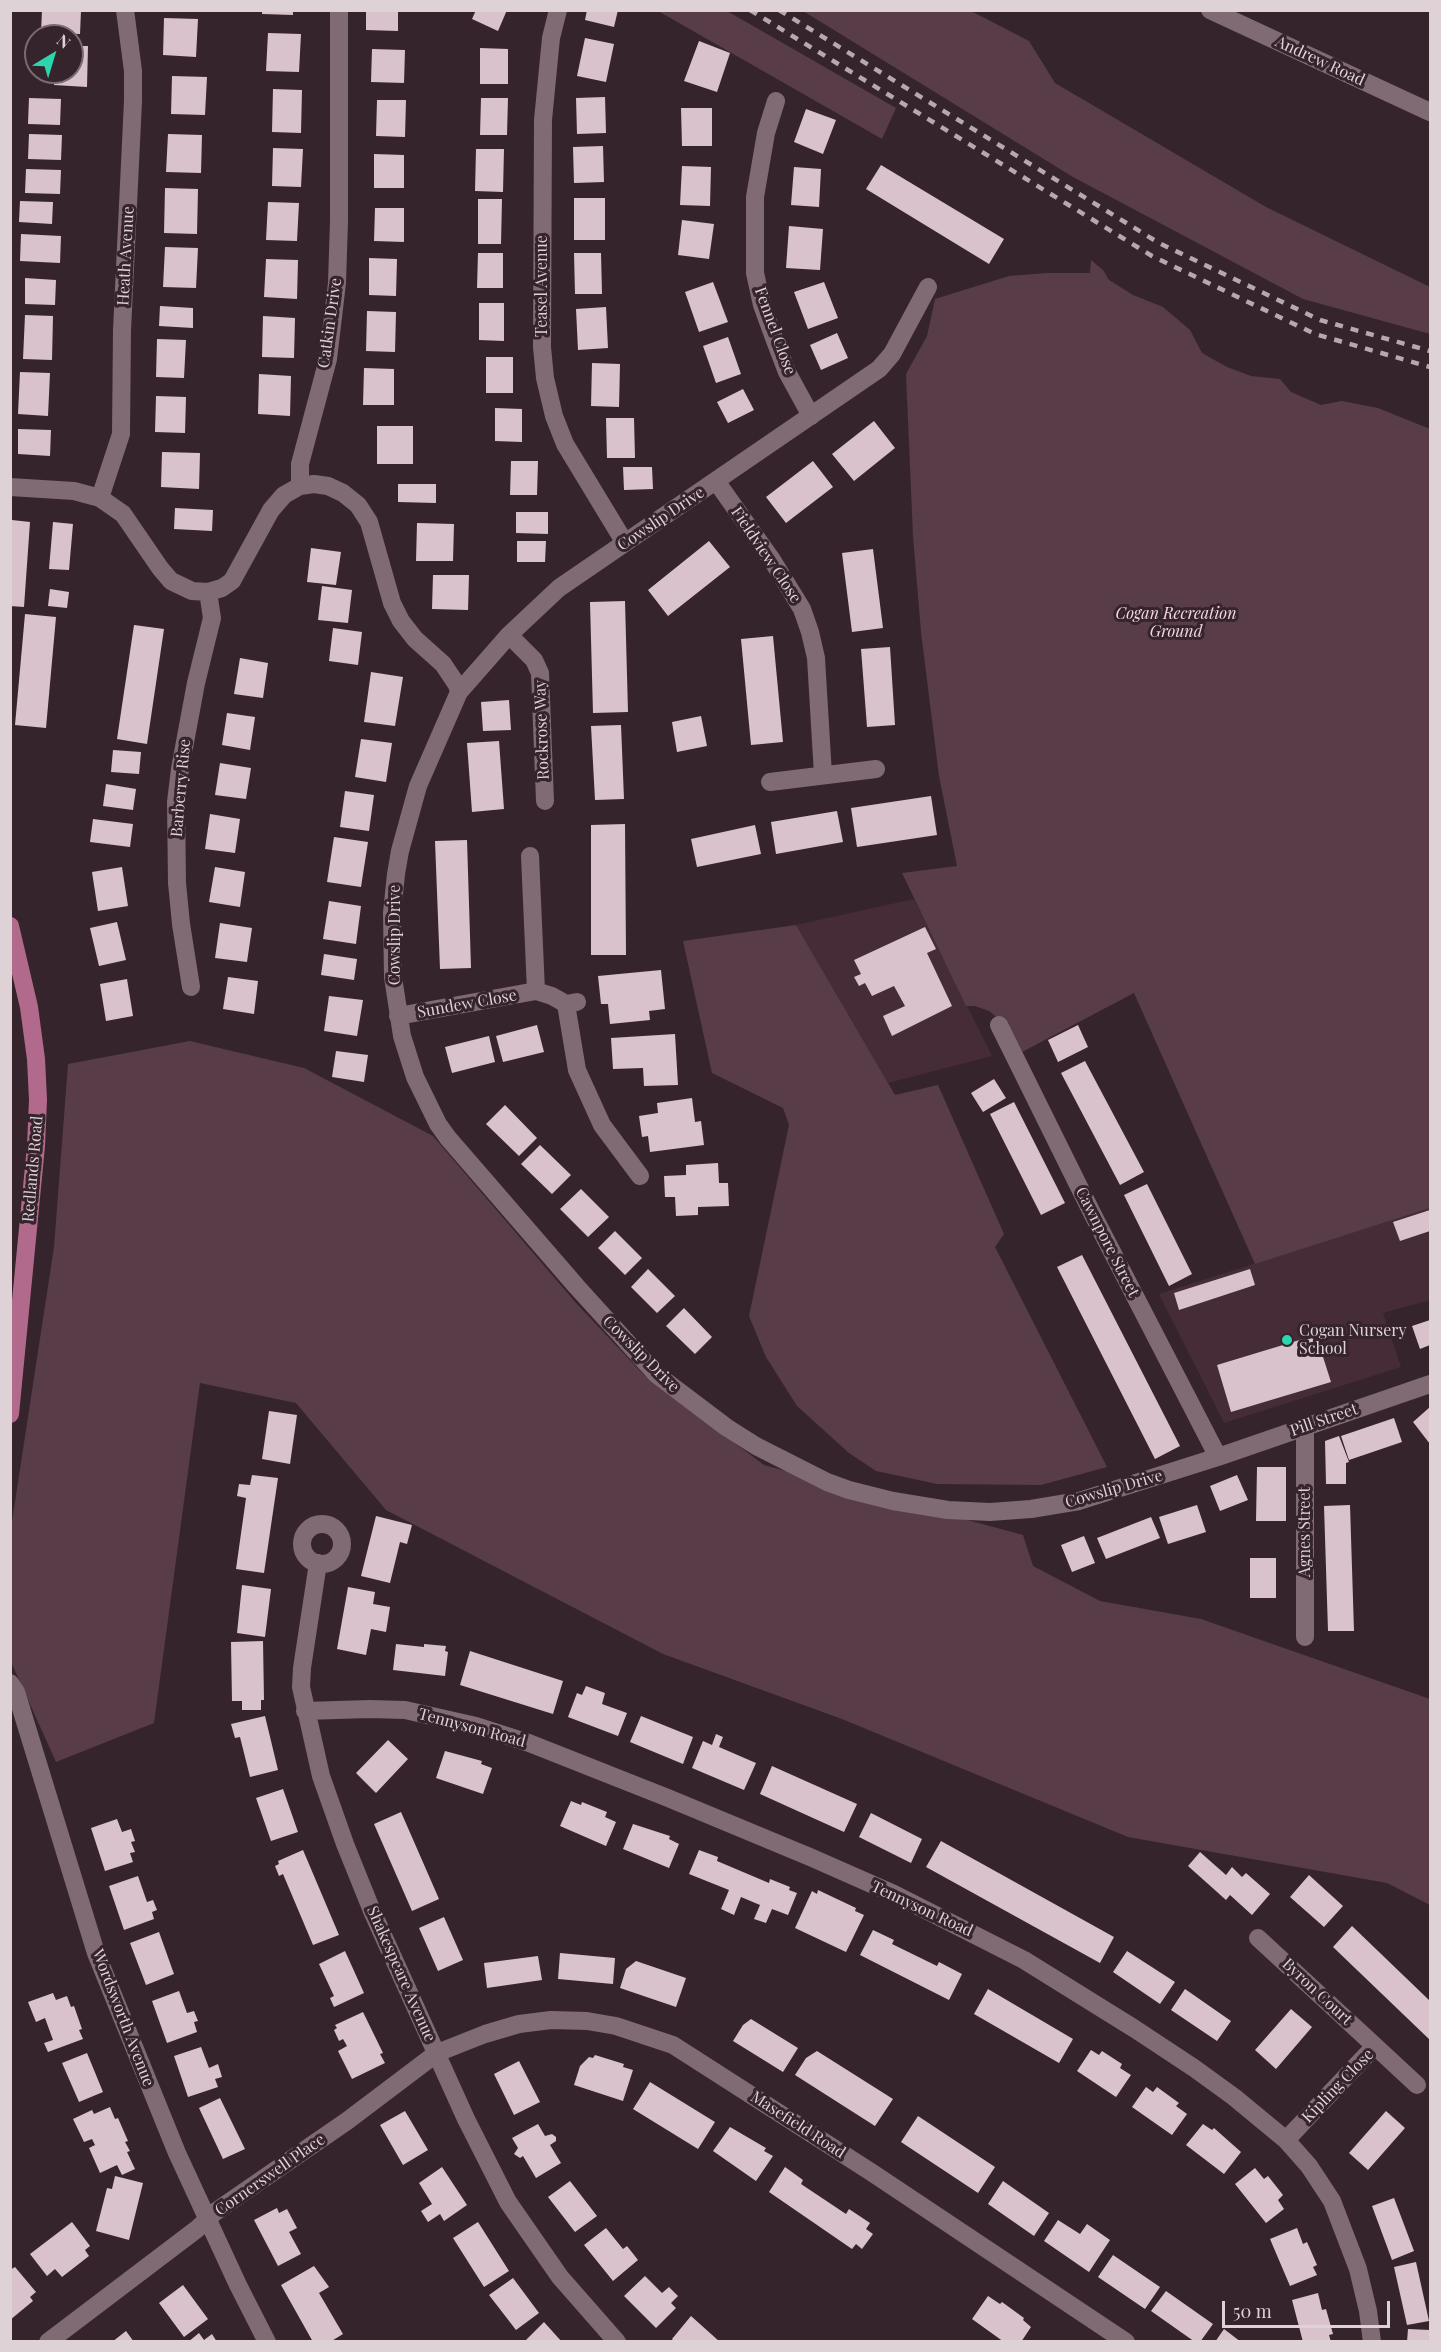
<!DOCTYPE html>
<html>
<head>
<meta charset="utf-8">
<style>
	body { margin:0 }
	#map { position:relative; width:1441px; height:2352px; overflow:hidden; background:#36242c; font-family:"Playfair Display",serif }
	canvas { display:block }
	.frame { position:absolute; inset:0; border:12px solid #ded2d7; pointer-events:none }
	.north { position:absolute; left:24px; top:24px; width:60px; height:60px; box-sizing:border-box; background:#36242c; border:2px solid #796a70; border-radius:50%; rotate:38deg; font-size:16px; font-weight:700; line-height:24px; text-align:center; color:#ded2d7 }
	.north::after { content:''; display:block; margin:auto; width:21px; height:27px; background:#2cd5ab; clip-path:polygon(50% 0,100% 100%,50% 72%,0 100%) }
	.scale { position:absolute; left:1222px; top:2301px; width:168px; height:27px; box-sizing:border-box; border:3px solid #ded2d7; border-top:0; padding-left:8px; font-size:18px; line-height:21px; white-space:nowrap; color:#ded2d7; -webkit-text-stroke:4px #36242c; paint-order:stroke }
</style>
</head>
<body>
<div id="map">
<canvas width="1441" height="2352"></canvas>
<div class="frame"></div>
<div class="north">N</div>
<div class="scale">50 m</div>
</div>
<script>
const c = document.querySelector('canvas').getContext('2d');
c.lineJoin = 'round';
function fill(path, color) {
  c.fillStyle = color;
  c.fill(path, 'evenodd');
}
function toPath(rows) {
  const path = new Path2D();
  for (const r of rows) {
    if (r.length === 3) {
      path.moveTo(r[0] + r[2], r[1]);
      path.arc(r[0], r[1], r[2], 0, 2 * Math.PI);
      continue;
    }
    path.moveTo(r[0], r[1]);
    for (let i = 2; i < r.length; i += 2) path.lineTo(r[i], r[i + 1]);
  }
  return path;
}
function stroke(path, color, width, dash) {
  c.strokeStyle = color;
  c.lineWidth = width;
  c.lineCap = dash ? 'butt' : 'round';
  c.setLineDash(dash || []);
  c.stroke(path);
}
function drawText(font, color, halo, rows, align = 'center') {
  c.font = font + ' "Playfair Display",serif';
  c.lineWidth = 6;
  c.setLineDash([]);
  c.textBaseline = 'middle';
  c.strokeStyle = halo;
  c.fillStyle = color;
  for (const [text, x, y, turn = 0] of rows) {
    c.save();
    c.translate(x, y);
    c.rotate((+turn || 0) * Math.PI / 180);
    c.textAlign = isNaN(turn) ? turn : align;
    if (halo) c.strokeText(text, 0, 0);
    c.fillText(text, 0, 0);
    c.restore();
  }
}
const built = toPath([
	[914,899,992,1056,888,1083,796,925],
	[1430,1208,1430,1300,1383,1313,1401,1367,1224,1423,1159,1294]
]);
const green = toPath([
	[658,11,727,11,896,108,882,139],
	[803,11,971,11,1029,41,1055,83,1266,207,1430,287,1430,334,1303,299,1073,177],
	[1091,260,1103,270,1109,280,1133,295,1163,307,1190,330,1202,353,1227,367,1251,376,1280,379,1291,392,1321,405,1342,401,1378,408,1430,429,1430,1208,1255,1264,1134,993,1022,1052,1008,1026,989,1011,975,1006,966,1006,902,873,957,866,939,776,921,632,913,536,906,374,927,336,935,299,1009,276,1047,273,1090,273],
	[796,925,895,1095,938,1085,1004,1234,995,1247,1107,1467,1041,1485,937,1484,876,1471,849,1453,797,1406,766,1357,749,1316,789,1125,783,1108,712,1073,683,941],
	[190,1041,304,1068,433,1136,576,1303,644,1375,764,1465,1023,1535,1033,1566,1100,1601,1201,1619,1430,1699,1430,1905,1387,1883,1128,1837,842,1719,663,1654,386,1510,296,1403,200,1383,154,1723,56,1762,11,1662,11,1528,54,1247,68,1064]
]);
const building = toPath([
	[42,10,81,11,80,34,41,33],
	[262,10,293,10,293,15,262,14],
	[366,10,398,10,398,31,366,30],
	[476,10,507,10,498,31,472,19],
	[587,10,618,10,614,27,585,20],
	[164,18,198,19,196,57,163,55],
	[268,33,301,34,299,72,266,71],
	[585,38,614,44,606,82,577,76],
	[699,41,730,53,717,92,684,81],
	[72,46,88,46,87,87,54,85,55,72,72,72],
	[480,48,508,49,508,84,480,84],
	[372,49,405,50,404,83,371,82],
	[172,76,207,77,205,115,171,114],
	[273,89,302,90,301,133,272,132],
	[605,97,606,133,577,134,576,98],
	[29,98,61,99,60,125,28,124],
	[481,98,508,98,507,135,480,135],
	[377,100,406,100,405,137,376,136],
	[681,108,712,108,712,146,682,146],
	[806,109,836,120,823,154,794,142],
	[29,134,62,135,61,160,28,159],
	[168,134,202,135,201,173,166,172],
	[603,146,604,182,574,183,573,147],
	[273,148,303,149,301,187,272,186],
	[476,149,504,149,503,192,475,191],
	[374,154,404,155,404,188,374,188],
	[881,165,1004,239,989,264,866,189],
	[682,166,711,167,710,206,680,205],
	[794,167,821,169,819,207,791,205],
	[26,169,61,170,60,194,25,193],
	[165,188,198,189,197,234,164,233],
	[574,198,605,198,605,240,574,240],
	[478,199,502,199,501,244,478,244],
	[20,201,53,202,52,224,19,222],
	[268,202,299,203,297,241,266,240],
	[375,208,404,208,404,242,374,241],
	[682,220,714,224,709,259,678,255],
	[789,226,823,229,820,270,786,268],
	[21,234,61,236,60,263,20,261],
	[165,247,198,248,196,288,163,287],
	[478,253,503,253,503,288,477,288],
	[574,253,601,253,602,294,575,294],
	[369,258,397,259,396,296,369,295],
	[266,259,298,260,297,299,264,297],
	[25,278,56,280,55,305,25,304],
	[713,282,728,322,699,332,685,292],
	[824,282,838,318,808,329,794,292],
	[479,303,504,303,504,341,479,340],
	[160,306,193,308,193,328,159,326],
	[606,307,608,348,578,350,576,309],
	[367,311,396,312,395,352,366,351],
	[25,315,53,316,52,360,23,359],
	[263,316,295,318,294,358,262,357],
	[837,333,848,358,821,370,810,345],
	[728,337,741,374,716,383,703,346],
	[157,339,186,340,184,378,156,377],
	[486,357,513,357,513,393,486,393],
	[592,363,620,364,619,407,591,406],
	[364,368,394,369,394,405,363,405],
	[20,372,50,373,48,416,18,414],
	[259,374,291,376,290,416,258,414],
	[743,389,754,410,728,423,717,402],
	[156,396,186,397,185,433,155,432],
	[495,408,522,409,522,442,495,441],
	[606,418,634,418,635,458,607,458],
	[874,421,895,448,854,481,832,454],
	[377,426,413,426,413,464,377,464],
	[18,429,51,430,50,456,18,454],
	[162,452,200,453,199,489,161,487],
	[511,461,538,461,537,495,510,495],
	[813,461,833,487,786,523,766,497],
	[623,467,652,467,653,489,624,490],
	[398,484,436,484,436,503,398,502],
	[175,508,213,510,212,531,174,529],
	[516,512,548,512,548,534,516,533],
	[12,520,30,522,24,607,10,606],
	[53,522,73,524,69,570,49,569],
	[417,523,454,524,453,561,416,561],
	[517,541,546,541,545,562,517,562],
	[709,541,730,567,668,616,648,590],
	[311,548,341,552,336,585,307,582],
	[873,549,883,628,852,632,842,553],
	[433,575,469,575,468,610,432,609],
	[322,586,352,590,348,623,318,620],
	[50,589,69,592,67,608,48,606],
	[625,601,628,712,593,713,590,602],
	[25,614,56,617,46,728,15,725],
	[134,625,164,629,147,744,117,739],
	[333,628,362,632,358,665,329,661],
	[773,636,783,742,751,745,741,639],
	[890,647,895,725,867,727,861,649],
	[240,658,268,663,263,698,234,694],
	[371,672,403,677,395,726,364,722],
	[509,700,511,730,483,731,481,702],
	[227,713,255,717,250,750,222,745],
	[701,716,707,746,677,752,672,722],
	[621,725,624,799,595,800,591,726],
	[361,739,392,743,386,782,355,777],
	[499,741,504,809,472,812,467,743],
	[113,750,141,752,139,774,111,772],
	[220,763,251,768,246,799,215,795],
	[106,784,136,789,133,810,103,806],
	[345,791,374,795,369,831,340,827],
	[931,796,937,835,857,847,851,808],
	[837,811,843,842,776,854,771,822],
	[210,814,240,819,235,853,205,849],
	[93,819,133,824,130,847,90,842],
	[625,824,626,955,591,955,591,825],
	[755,825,761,854,697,867,691,839],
	[334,837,368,842,361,887,327,882],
	[467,840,471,968,440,969,435,841],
	[122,867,128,906,98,911,92,872],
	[215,867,245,872,240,907,209,902],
	[329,901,361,906,356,944,323,939],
	[117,922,126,960,99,966,90,928],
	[220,923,252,928,247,962,215,958],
	[925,927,936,949,927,953,952,1006,892,1036,883,1016,905,1006,894,986,872,996,865,983,859,986,854,977,861,974,854,960],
	[324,954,357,959,354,980,321,975],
	[661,970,665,1009,649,1011,650,1020,610,1024,608,1004,601,1004,598,976],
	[228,977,258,981,254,1014,223,1009],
	[127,979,133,1016,106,1021,100,984],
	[329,996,363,1000,357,1036,324,1031],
	[537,1025,544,1052,503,1062,496,1036],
	[1078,1025,1088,1047,1058,1062,1048,1040],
	[675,1034,678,1085,644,1086,643,1068,613,1069,611,1038],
	[489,1036,495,1062,452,1073,445,1047],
	[336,1051,368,1055,364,1082,332,1077],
	[1085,1061,1144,1172,1120,1185,1061,1073],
	[994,1079,1006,1098,983,1112,971,1093],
	[692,1098,695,1122,701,1121,704,1145,650,1152,648,1136,642,1137,639,1116,658,1113,657,1103],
	[1014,1102,1065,1203,1041,1215,990,1114],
	[505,1105,537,1138,519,1156,486,1124],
	[540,1145,571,1175,552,1194,521,1164],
	[718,1163,719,1183,728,1183,729,1206,698,1207,698,1215,676,1216,675,1197,665,1197,664,1176,686,1175,686,1165],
	[1147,1184,1192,1274,1169,1286,1124,1195],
	[581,1189,609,1217,588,1237,560,1209],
	[1430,1210,1430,1231,1400,1241,1393,1222],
	[615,1231,642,1258,625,1275,598,1248],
	[1082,1255,1180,1446,1155,1459,1057,1267],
	[648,1269,675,1296,657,1313,631,1287],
	[1250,1269,1255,1285,1179,1310,1174,1293],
	[684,1308,712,1337,695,1354,666,1326],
	[1430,1320,1430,1345,1420,1349,1412,1326],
	[1316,1335,1331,1382,1231,1412,1217,1365],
	[1430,1407,1430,1444,1413,1422],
	[269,1411,297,1415,290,1464,262,1459],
	[1394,1418,1402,1442,1349,1460,1341,1436],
	[1339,1436,1349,1462,1346,1463,1346,1484,1326,1484,1325,1441],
	[1257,1467,1286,1467,1286,1521,1256,1521],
	[252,1475,278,1478,264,1573,236,1569,246,1498,237,1496,239,1484,250,1485],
	[1237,1475,1248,1500,1220,1511,1210,1486],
	[1197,1505,1206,1532,1168,1544,1159,1517],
	[1350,1505,1354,1631,1328,1631,1324,1506],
	[376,1516,412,1525,407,1544,400,1542,390,1583,361,1576],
	[1151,1517,1160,1538,1106,1559,1097,1538],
	[1084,1536,1095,1563,1072,1572,1061,1545],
	[1250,1558,1276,1558,1276,1598,1250,1598],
	[242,1585,271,1589,265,1637,237,1633],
	[348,1587,375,1592,373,1604,390,1607,386,1632,371,1629,366,1655,337,1649],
	[263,1641,264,1700,261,1700,261,1710,242,1710,242,1701,232,1701,231,1642],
	[396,1644,424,1647,424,1644,446,1646,445,1651,448,1652,445,1676,393,1670],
	[470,1651,563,1681,553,1714,460,1685],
	[586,1686,605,1693,602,1704,627,1713,618,1736,568,1717,577,1693,582,1695],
	[265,1716,278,1770,250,1777,240,1737,235,1738,231,1724],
	[641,1716,693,1737,683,1764,630,1742],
	[716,1734,723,1737,719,1747,756,1763,744,1790,692,1768,703,1741,712,1745],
	[388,1740,408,1759,376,1793,356,1773],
	[445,1751,482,1761,481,1764,492,1768,483,1794,436,1778],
	[772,1766,857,1804,844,1832,760,1794],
	[283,1789,298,1832,271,1841,256,1798],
	[571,1801,581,1805,582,1802,607,1812,605,1817,616,1822,606,1846,560,1826],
	[401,1812,439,1899,412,1911,374,1824],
	[871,1813,922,1839,911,1863,859,1837],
	[117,1819,122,1832,131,1829,135,1841,131,1842,135,1852,130,1853,133,1862,105,1871,91,1828],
	[633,1824,670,1836,669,1839,679,1844,669,1868,623,1849],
	[941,1841,1114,1937,1100,1963,926,1867],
	[303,1850,339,1935,313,1945,283,1874,279,1876,275,1866,279,1864,278,1861],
	[699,1850,718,1857,717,1861,769,1883,770,1879,790,1887,789,1890,797,1893,788,1915,772,1909,766,1923,754,1919,760,1905,741,1897,734,1915,721,1909,729,1890,689,1874],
	[1200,1852,1226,1875,1232,1867,1242,1877,1246,1873,1270,1894,1252,1915,1230,1895,1226,1900,1188,1866],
	[1309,1875,1343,1906,1324,1927,1290,1897],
	[138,1876,147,1902,153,1900,157,1910,152,1912,154,1919,124,1930,109,1886],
	[818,1890,856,1908,855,1911,864,1915,846,1952,795,1928,812,1891,817,1894],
	[444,1917,463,1960,438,1971,419,1928],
	[1352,1926,1430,2001,1430,2040,1333,1947],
	[873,1930,894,1940,892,1944,937,1966,939,1962,962,1974,949,2000,860,1955],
	[159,1932,174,1974,146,1985,130,1943],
	[345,1951,364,1993,334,2007,330,1998,334,1996,319,1964],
	[1127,1951,1175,1982,1160,2004,1113,1972],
	[560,1953,615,1958,613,1984,558,1979],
	[538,1956,542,1980,487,1988,484,1963],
	[636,1961,686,1978,676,2007,620,1988,626,1969],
	[988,1989,1073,2039,1059,2063,974,2014],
	[1185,1989,1231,2021,1217,2041,1171,2010],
	[179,1991,187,2013,194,2011,198,2021,194,2022,197,2032,167,2043,152,2001],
	[53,1993,56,2000,67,1996,71,2007,74,2006,82,2029,79,2030,83,2039,48,2052,44,2043,53,2040,45,2018,36,2022,28,2002],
	[1291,2009,1312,2027,1276,2069,1255,2050],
	[363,2012,383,2053,380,2054,385,2063,352,2079,338,2051,347,2046,343,2039,339,2041,334,2030,337,2028,335,2025],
	[751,2019,798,2048,783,2072,733,2041,743,2025],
	[201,2047,209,2068,218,2064,222,2077,215,2079,218,2087,188,2097,174,2056],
	[1091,2050,1099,2055,1102,2051,1122,2064,1120,2068,1131,2075,1116,2097,1077,2071],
	[817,2051,893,2099,875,2126,795,2075,806,2058],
	[87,2053,103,2092,79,2102,62,2063],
	[595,2055,624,2064,623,2067,633,2070,623,2101,574,2085,580,2066,589,2057,593,2058],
	[519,2061,540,2102,514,2115,494,2074],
	[650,2082,715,2122,698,2149,633,2109],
	[1146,2087,1153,2092,1157,2087,1179,2103,1176,2106,1187,2114,1172,2135,1132,2107],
	[220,2098,245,2149,223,2159,199,2108],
	[110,2107,115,2119,118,2118,128,2141,125,2142,130,2151,127,2152,135,2169,122,2175,117,2165,100,2173,89,2148,95,2145,92,2139,84,2142,73,2119,92,2110,94,2114],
	[405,2111,428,2150,403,2165,380,2125],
	[1386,2111,1405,2128,1368,2170,1349,2153],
	[918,2116,995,2167,978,2193,901,2142],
	[538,2124,545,2136,552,2134,556,2137,556,2141,550,2145,561,2163,536,2178,523,2156,520,2158,514,2154,518,2148,512,2138],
	[1203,2124,1212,2130,1214,2128,1241,2152,1224,2174,1186,2145],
	[730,2127,766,2148,764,2151,773,2156,756,2181,713,2151],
	[442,2167,467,2205,444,2221,440,2214,428,2222,421,2211,432,2204,419,2183],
	[785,2167,803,2180,801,2184,846,2214,849,2209,870,2223,866,2229,873,2234,862,2249,856,2244,852,2249,769,2192],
	[1255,2168,1264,2179,1268,2176,1283,2195,1278,2200,1284,2209,1266,2223,1235,2184],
	[115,2176,143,2183,129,2240,96,2231,107,2188,112,2189],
	[570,2181,597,2216,575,2232,548,2197],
	[1003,2181,1049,2213,1034,2236,988,2204],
	[1394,2198,1414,2251,1392,2260,1372,2206],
	[277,2208,279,2213,287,2209,297,2228,289,2232,301,2254,278,2266,254,2220],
	[1058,2220,1080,2234,1087,2224,1110,2240,1089,2272,1044,2241],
	[72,2222,90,2246,85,2250,89,2256,62,2277,55,2269,47,2276,30,2254],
	[478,2222,509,2271,484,2287,453,2238],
	[606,2228,623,2249,627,2246,638,2260,613,2281,584,2245],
	[1297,2228,1303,2244,1307,2242,1317,2265,1313,2267,1317,2275,1290,2286,1270,2239],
	[1113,2255,1160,2287,1145,2309,1098,2277],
	[1416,2262,1429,2321,1407,2325,1394,2267],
	[314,2266,329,2287,319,2293,343,2334,330,2342,313,2342,281,2285],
	[15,2267,36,2292,30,2297,33,2301,10,2320,10,2270],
	[645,2276,662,2293,669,2287,678,2296,671,2303,676,2308,656,2328,624,2296],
	[513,2278,539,2313,516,2330,489,2295],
	[183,2285,208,2319,184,2337,159,2303],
	[1166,2291,1213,2324,1200,2342,1195,2342,1151,2311],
	[1318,2293,1322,2310,1326,2309,1333,2334,1329,2335,1331,2342,1303,2342,1292,2300],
	[988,2296,1000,2304,1002,2302,1024,2318,1023,2320,1031,2327,1021,2342,1004,2342,972,2319],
	[691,2316,720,2342,674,2342,672,2339],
	[544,2322,562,2342,524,2342],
	[1224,2329,1241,2342,1215,2342],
	[1408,2329,1430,2330,1430,2342,1407,2342],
	[126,2331,134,2342,112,2342],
	[199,2333,204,2340,212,2334,217,2342,188,2342]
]);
const minor = toPath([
	[558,10,551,38,543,120,542,347,545,378,554,416,565,444,625,543],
	[1210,10,1430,112],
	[776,101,766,133,755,197,755,273,762,305,774,338,787,372,811,416],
	[928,287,892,354,879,369,559,588,509,635,459,692,418,786,400,851,396,874,392,913,393,977,402,1036,415,1077,438,1124,448,1138,577,1287,656,1374,726,1427,756,1446,827,1482,849,1490,893,1501,948,1510,990,1512,1031,1509,1079,1501,1218,1457,1430,1384],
	[716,481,772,560,802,609,810,632,816,658,823,775],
	[300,486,300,464,328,359,337,283,339,221,339,10],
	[10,487,74,491,100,498,123,514,160,568,171,581,192,591,208,592,222,588,232,581,271,510,284,495,300,486,314,484,328,486,343,493,358,505,369,522,392,603,401,621,415,639,443,664,457,685,459,692],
	[100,498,121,434,122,330,133,101,133,71,125,10],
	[509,635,534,660,540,673,545,801],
	[770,782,876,769],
	[530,856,536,991],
	[191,987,181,924,177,883,176,802,180,769,196,683,212,618,208,592],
	[566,1004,577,1070,602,1125,640,1176],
	[398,1016,536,991,552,996,566,1004,577,1002],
	[999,1025,1093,1215,1218,1457],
	[1305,1426,1305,1637],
	[322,1544,20],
	[318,1563,302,1668,301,1687,321,1776,345,1844,372,1911,466,2119,508,2202,560,2277,617,2342],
	[10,1683,16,1692,96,1953,177,2153,238,2285,267,2342],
	[305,1711,370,1709,405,1710,476,1726,529,1743,668,1798,810,1857,894,1894,1024,1960,1135,2029,1194,2068,1234,2097,1286,2140,1309,2166,1332,2201,1358,2269,1368,2311,1372,2342],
	[1258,1938,1375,2046],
	[1286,2140,1375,2046,1417,2085],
	[48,2342,197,2229,215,2212,347,2121,437,2053,485,2034,519,2024,551,2020,587,2021,616,2026,673,2045,871,2172,1126,2342]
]);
const major = toPath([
	[10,926,29,1007,36,1059,38,1100,36,1146,10,1414]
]);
const rail = toPath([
	[750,10,1152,256,1315,334,1430,367],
	[779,10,1159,243,1320,320,1430,351]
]);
const markers = [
	[1287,1340,6,"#2cd5ab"]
];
const streetNames = [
	["Andrew Road",1320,61,25],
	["Heath Avenue",126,256,-87],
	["Teasel Avenue",542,286,-90],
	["Catkin Drive",330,323,-82],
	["Fennel Close",775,331,70],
	["Cowslip Drive",661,519,-34],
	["Fieldview Close",766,555,56],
	["Rockrose Way",542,730,-92],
	["Barberry Rise",181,788,-85],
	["Cowslip Drive",395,935,-90],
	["Sundew Close",467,1004,-10],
	["Redlands Road",33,1169,-85],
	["Cawnpore Street",1107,1242,63],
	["Cowslip Drive",641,1354,45],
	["Pill Street",1324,1420,-19],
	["Cowslip Drive",1114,1489,-16],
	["Agnes Street",1305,1532,-90],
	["Tennyson Road",472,1728,15],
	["Tennyson Road",922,1909,25],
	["Shakespeare Avenue",401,1974,66],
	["Byron Court",1317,1992,43],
	["Wordsworth Avenue",123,2018,69],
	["Kipling Close",1338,2086,-46],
	["Masefield Road",798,2125,33],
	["Cornerswell Place",270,2175,-35]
];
const parkNames = [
	["Cogan Recreation",1176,614],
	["Ground",1176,632]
];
const poiNames = [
	["Cogan Nursery",1299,1331],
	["School",1299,1349]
];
fill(built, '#452c37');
fill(green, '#583c48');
fill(building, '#dac2cc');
stroke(minor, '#806a73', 18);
stroke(major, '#b26a8c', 18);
stroke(rail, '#b6a8ae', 4.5, [8, 8]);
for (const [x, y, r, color] of markers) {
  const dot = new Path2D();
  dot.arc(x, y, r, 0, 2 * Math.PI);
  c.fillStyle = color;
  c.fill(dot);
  stroke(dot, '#36242c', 2);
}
drawText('16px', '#ded2d7', '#36242c', streetNames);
drawText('italic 16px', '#f5d6e3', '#36242c', parkNames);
drawText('16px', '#ded2d7', '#36242c', poiNames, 'left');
</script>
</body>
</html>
